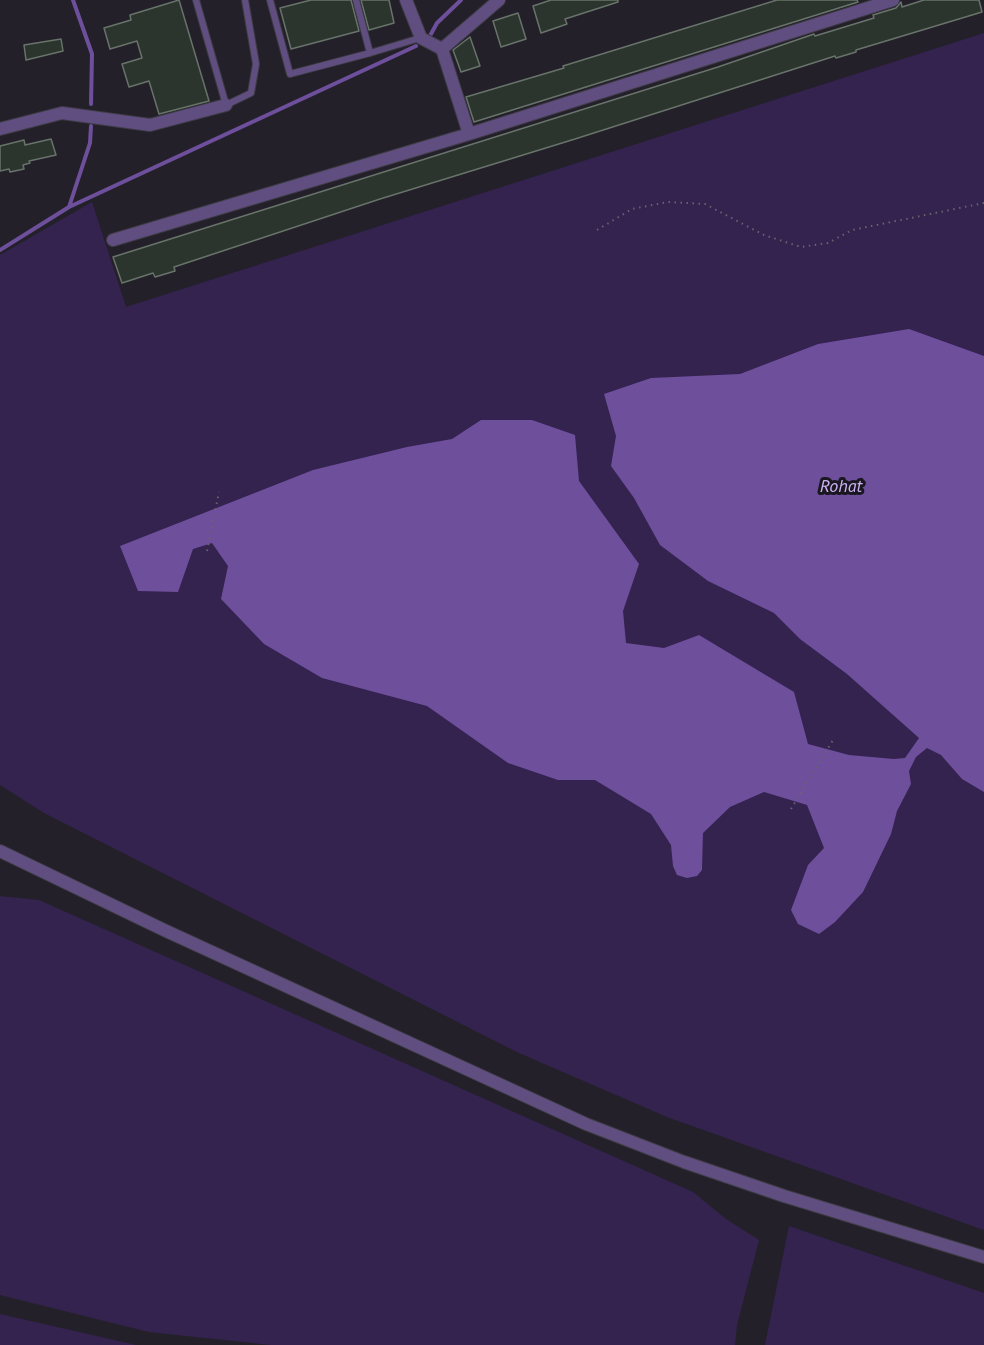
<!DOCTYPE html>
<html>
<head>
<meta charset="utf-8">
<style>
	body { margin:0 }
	canvas { display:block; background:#23202a }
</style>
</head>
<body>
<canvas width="984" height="1345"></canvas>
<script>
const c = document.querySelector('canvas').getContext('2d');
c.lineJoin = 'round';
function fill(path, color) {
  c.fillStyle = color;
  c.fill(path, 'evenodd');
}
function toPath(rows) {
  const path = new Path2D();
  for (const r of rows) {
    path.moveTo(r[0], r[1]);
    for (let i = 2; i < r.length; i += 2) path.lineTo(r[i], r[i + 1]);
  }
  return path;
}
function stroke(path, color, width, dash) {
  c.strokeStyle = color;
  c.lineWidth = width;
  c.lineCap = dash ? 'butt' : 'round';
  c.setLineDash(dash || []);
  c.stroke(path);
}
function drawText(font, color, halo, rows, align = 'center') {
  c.font = font + ' "PT Sans",sans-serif';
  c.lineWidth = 6;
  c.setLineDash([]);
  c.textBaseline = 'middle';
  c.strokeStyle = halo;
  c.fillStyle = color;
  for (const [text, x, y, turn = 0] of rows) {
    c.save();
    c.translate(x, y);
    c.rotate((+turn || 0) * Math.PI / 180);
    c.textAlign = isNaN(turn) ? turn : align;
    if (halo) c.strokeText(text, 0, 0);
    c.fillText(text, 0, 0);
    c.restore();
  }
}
const green = toPath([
	[984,33,984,1230,667,1117,519,1053,44,813,0,785,0,255,92,202,126,307],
	[0,896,39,900,693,1192,726,1219,759,1240,737,1325,735,1345,271,1345,149,1332,0,1295],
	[789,1226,984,1293,984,1345,765,1345],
	[0,1314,136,1345,0,1345]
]);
const water = toPath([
	[909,329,984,356,984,792,962,779,941,755,927,748,916,757,909,771,911,784,897,811,891,834,863,892,835,922,819,934,798,924,791,910,808,865,824,848,807,805,764,792,730,807,703,833,702,870,697,876,687,878,677,875,673,866,671,845,651,814,595,780,558,780,508,763,427,706,322,678,264,644,221,599,228,566,212,543,193,549,178,592,138,591,120,546,313,470,407,447,452,439,481,420,532,420,575,435,579,481,639,564,623,611,626,643,664,648,699,635,794,692,808,744,849,755,894,759,905,758,919,738,847,674,800,639,774,613,708,581,660,545,634,498,611,466,616,436,604,394,651,378,740,374,818,344]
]);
const stream = toPath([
	[73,0,92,54,91,104],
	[431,34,437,23,461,0],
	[69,207,90,143,91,126],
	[0,250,69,207,416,46]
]);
const building = toPath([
	[179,0,209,101,159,114,149,81,129,87,122,64,142,58,137,41,110,49,104,28,131,20,130,15,179,0],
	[311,0,351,0,359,31,291,49,280,8,311,0],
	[361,0,389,0,394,23,369,30,361,0],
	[551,0,618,0,618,2,565,19,567,24,541,33,533,6,551,0],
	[777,0,857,0,858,2,474,122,466,97,564,68,563,66,777,0],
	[924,0,979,0,982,12,856,50,856,52,836,58,835,56,575,139,380,199,174,267,175,271,155,277,153,273,122,283,113,257,718,67,814,34,815,36,874,18,873,15,896,8,901,2,902,7,924,0],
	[518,13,526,39,501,47,493,21,518,13],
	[470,37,480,66,461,72,453,50,470,37],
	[61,39,63,51,26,60,24,45,61,39],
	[51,139,56,155,29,161,30,163,23,165,24,169,10,172,9,169,0,171,0,146,24,140,25,145,51,139]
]);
const path = toPath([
	[597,230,632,209,668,202,705,204,764,235,801,247,828,243,852,230,984,203],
	[207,551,219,492],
	[791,809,833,740]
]);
const service = toPath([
	[196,0,226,105,251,93,256,64,245,0],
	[270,0,290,74,370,53,420,38],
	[356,0,370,53]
]);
const minor = toPath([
	[406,0,421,38,442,49],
	[0,129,62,113,150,125,226,105],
	[469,134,442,49,499,0],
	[113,240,469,134,893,0],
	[0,851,164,930,586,1124,684,1162,784,1196,984,1257]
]);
const waterNames = [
	["Rohat",841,487]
];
fill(green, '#34224f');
fill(water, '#6e4f9c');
stroke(stream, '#6e4f9c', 4);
fill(building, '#2b342d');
stroke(building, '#68736a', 1.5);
stroke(service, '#3e3b45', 8);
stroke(minor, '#3e3b45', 14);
stroke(path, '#67646d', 2, [1.5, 4.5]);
stroke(service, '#604e80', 6);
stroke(minor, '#604e80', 12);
drawText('italic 18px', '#c9b2f2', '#1a1720', waterNames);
</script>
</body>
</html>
